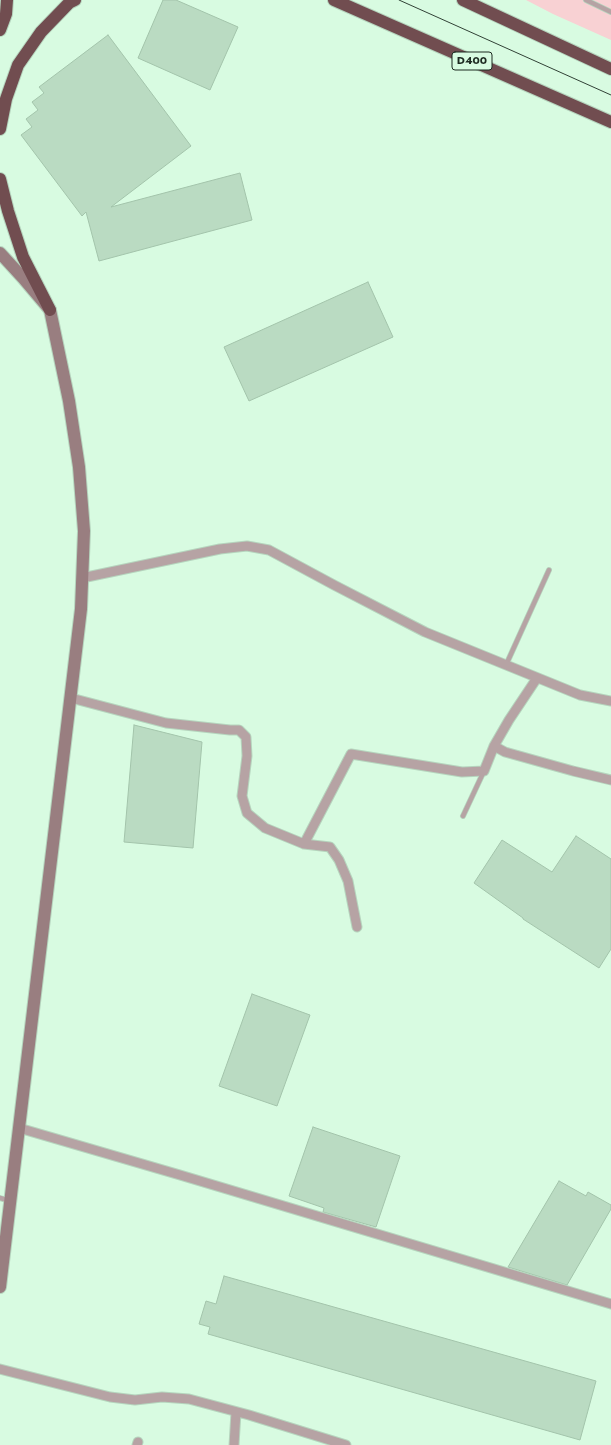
<!DOCTYPE html>
<html>
<head>
<meta charset="utf-8">
<style>
	body { margin:0 }
	canvas { display:block; background:#d8fbe1 }
</style>
</head>
<body>
<canvas width="611" height="1445"></canvas>
<script>
const c = document.querySelector('canvas').getContext('2d');
c.lineJoin = 'round';
function fill(path, color) {
  c.fillStyle = color;
  c.fill(path, 'evenodd');
}
function toPath(rows) {
  const path = new Path2D();
  for (const r of rows) {
    path.moveTo(r[0], r[1]);
    for (let i = 2; i < r.length; i += 2) path.lineTo(r[i], r[i + 1]);
  }
  return path;
}
function stroke(path, color, width, dash) {
  c.strokeStyle = color;
  c.lineWidth = width;
  c.lineCap = dash ? 'butt' : 'round';
  c.setLineDash(dash || []);
  c.stroke(path);
}
function drawText(font, color, halo, rows, align = 'center') {
  c.font = font + ' Jost,sans-serif';
  c.lineWidth = 4;
  c.setLineDash([]);
  c.textBaseline = 'middle';
  c.strokeStyle = halo;
  c.fillStyle = color;
  for (const [text, x, y, turn = 0] of rows) {
    c.save();
    c.translate(x, y);
    c.rotate((+turn || 0) * Math.PI / 180);
    c.textAlign = isNaN(turn) ? turn : align;
    if (halo) c.strokeText(text, 0, 0);
    c.fillText(text, 0, 0);
    c.restore();
  }
}
const green = toPath([
	[526,0,611,0,611,40,553,14]
]);
const building = toPath([
	[163,0,176,0,238,27,210,90,138,58,163,0],
	[108,35,191,146,111,207,240,173,252,220,99,261,86,212,82,216,21,135,32,127,26,119,38,110,32,102,44,93,39,87,108,35],
	[368,282,393,337,249,401,224,347,368,282],
	[134,725,202,742,193,848,124,842,134,725],
	[576,836,611,859,611,949,599,968,523,919,523,918,474,883,502,840,552,872,576,836],
	[252,994,310,1015,277,1106,219,1086,252,994],
	[313,1127,400,1156,376,1227,323,1212,324,1208,289,1196,313,1127],
	[559,1181,586,1196,588,1192,611,1205,611,1209,567,1285,508,1267,559,1181],
	[224,1276,596,1381,580,1440,208,1334,210,1327,199,1324,206,1301,216,1304,224,1276]
]);
const lane = toPath([
	[586,0,611,12],
	[506,665,549,570],
	[463,816,484,771],
	[0,1198,10,1201]
]);
const street = toPath([
	[82,578,220,549,247,546,269,550,334,585,425,632,580,695,611,701],
	[71,698,166,723,230,730,239,730,246,737,247,756,242,796,247,813,265,828,304,844,330,847,339,860,348,881,357,927],
	[494,746,505,752,573,771,611,780],
	[304,844,351,754,462,772,484,771,494,746,509,720,537,678],
	[19,1128,180,1175,611,1304],
	[0,1369,110,1397,135,1400,162,1397,189,1399,249,1415,346,1445],
	[137,1445,138,1442],
	[234,1445,236,1412]
]);
const secondary = toPath([
	[0,253,23,278,50,310,69,401,79,467,84,531,81,609,0,1287]
]);
const highway = toPath([
	[334,0,611,122],
	[463,0,611,69],
	[0,30,6,14,7,0],
	[0,129,6,99,18,65,41,32,69,3,75,0],
	[0,179,8,211,23,257,50,310]
]);
const tram = toPath([
	[399,0,611,95]
]);
const shields = [
	[472,61,40]
];
const shieldNames = [
	["D400",472,61]
];
fill(green, '#f8d1d3');
fill(building, '#badbc2');
stroke(building, '#a3c4ab', 1);
stroke(lane, '#b6d5be', 6);
stroke(street, '#b6d5be', 11);
stroke(secondary, '#b6d5be', 14);
stroke(highway, '#b6d5be', 14);
stroke(lane, '#b6a3a4', 4.5);
stroke(street, '#b6a3a4', 9);
stroke(secondary, '#997e80', 12);
stroke(highway, '#714d50', 12);
stroke(tram, '#314136', 1);
for (const [x, y, w] of shields) {
  const box = new Path2D();
  box.roundRect(x - w / 2, y - 9, w, 18, 3);
  c.fillStyle = '#d8fbe1';
  c.fill(box);
  stroke(box, '#1d2a21', 1);
}
drawText('bold 11px', '#1d2a21', null, shieldNames);
</script>
</body>
</html>
